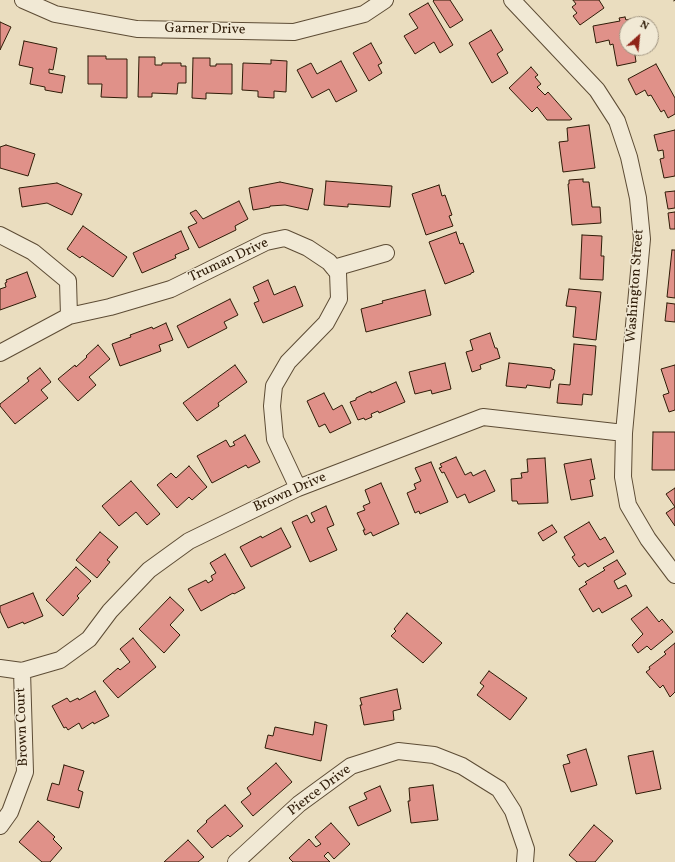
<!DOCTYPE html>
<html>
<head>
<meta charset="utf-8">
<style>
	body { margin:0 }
	#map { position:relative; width:675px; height:862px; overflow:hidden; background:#eaddbf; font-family:Vollkorn,serif }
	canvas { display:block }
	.north { position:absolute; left:619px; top:16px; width:40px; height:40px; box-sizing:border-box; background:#f1e9d5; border:1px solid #a39783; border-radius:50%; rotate:27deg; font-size:11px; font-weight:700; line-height:16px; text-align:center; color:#2e1b07 }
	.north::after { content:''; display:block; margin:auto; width:14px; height:18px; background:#8f2418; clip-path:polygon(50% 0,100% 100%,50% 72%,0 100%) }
</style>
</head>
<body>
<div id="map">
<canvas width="675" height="862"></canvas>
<div class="north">N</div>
</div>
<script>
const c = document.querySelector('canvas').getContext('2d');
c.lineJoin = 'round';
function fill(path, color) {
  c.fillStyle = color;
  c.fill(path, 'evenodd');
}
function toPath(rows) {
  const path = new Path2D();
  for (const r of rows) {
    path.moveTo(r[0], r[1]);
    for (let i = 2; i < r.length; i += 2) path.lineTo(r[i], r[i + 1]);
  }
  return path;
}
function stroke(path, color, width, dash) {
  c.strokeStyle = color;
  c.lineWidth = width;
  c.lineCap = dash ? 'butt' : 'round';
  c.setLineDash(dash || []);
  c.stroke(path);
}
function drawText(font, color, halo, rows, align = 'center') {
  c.font = font + ' Vollkorn,serif';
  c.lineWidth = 3;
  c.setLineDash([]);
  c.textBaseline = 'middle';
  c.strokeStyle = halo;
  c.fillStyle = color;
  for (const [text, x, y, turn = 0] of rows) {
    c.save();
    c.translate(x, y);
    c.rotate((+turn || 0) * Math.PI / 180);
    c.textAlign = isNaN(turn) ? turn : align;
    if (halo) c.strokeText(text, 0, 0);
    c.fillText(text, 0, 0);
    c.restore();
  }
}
const building = toPath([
	[434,0,450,0,463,20,450,28,433,1,434,0],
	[573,0,599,0,604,8,580,25,573,16,577,13,572,7,576,4,573,0],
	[428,3,453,45,440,53,434,42,415,54,404,36,418,28,409,14,428,3],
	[625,17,626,20,635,18,636,24,627,24,627,48,634,48,636,62,617,66,613,44,610,45,609,40,596,43,593,26,620,21,619,18,625,17],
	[0,22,11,27,0,50,0,22],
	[491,30,503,50,497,54,508,73,492,83,469,43,491,30],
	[24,41,57,48,53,70,49,69,49,73,65,76,62,93,45,90,45,87,30,84,33,68,19,65,24,41],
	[371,43,382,63,378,65,382,73,369,81,353,53,371,43],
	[88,56,106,56,106,59,127,59,127,98,101,97,102,84,88,84,88,56],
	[139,57,155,57,155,65,162,65,162,63,181,63,181,66,186,66,186,83,178,83,177,94,152,93,152,97,138,97,139,57],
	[193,58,210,58,210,66,216,66,216,64,232,64,232,94,206,93,206,99,192,98,193,58],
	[271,60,287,61,286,92,274,91,274,98,258,97,258,91,242,90,243,63,271,64,271,60],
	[341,61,357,91,336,102,329,89,312,98,297,70,311,63,317,74,341,61],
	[656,64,675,98,675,114,668,118,664,110,661,112,651,95,648,96,645,90,636,95,628,79,656,64],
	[531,67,538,75,535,77,541,84,537,87,545,95,548,92,572,119,570,120,547,120,537,107,532,112,509,88,531,67],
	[589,125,595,168,563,172,559,142,568,141,567,128,589,125],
	[675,130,675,176,664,178,660,159,664,158,663,150,658,151,654,135,675,130],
	[6,145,35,154,28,176,0,168,0,147,6,145],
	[583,179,583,182,589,182,592,207,600,207,601,223,572,225,568,184,569,184,569,180,583,179],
	[326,181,392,186,390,207,348,204,348,207,324,205,326,181],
	[280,182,313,189,308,210,285,205,270,206,270,207,253,210,249,188,280,182],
	[57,183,82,194,72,215,47,203,22,207,19,188,57,183],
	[439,185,442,196,445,195,452,215,449,216,453,226,426,235,412,194,439,185],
	[675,191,675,208,668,209,665,192,675,191],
	[239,201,248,219,235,226,236,230,199,248,188,227,197,223,190,213,196,210,203,219,239,201],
	[675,212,675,229,670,229,668,213,675,212],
	[83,226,127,257,113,277,82,256,80,258,67,249,83,226],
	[181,231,189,249,175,255,176,258,142,273,133,253,181,231],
	[456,232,460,244,463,243,474,272,471,273,471,274,445,284,429,242,456,232],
	[582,235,602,236,601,256,604,256,603,280,580,279,582,235],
	[672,250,675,250,675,298,667,297,672,250],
	[27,272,36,297,0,310,0,289,6,287,5,283,7,282,6,280,27,272],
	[268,280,274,295,295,286,303,306,263,323,254,303,259,301,253,287,268,280],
	[569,289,601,292,596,340,573,337,576,307,566,306,569,289],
	[425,290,431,315,366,332,361,309,383,303,382,301,425,290],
	[230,299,238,315,224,322,227,328,188,348,177,326,230,299],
	[667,303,675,304,675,322,665,321,667,303],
	[166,323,173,340,159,345,161,351,120,366,112,344,131,337,130,335,152,327,153,329,166,323],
	[490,333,495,348,497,348,500,358,480,365,481,369,472,372,466,352,473,350,470,340,490,333],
	[574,344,596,346,592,395,583,394,582,405,557,403,559,384,570,385,574,344],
	[98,345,110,359,89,377,96,385,78,401,58,379,75,365,76,367,87,357,86,356,98,345],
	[445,363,451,389,432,394,431,390,415,394,409,372,445,363],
	[509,363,552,368,552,369,555,370,553,380,551,380,550,388,527,385,526,388,506,386,509,363],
	[235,365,247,382,218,403,219,406,197,421,183,403,235,365],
	[675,365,675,410,669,412,663,395,669,393,661,369,675,365],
	[40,368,51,382,41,390,48,398,15,424,0,406,0,404,29,381,27,378,40,368],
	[396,382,405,402,379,413,378,411,371,414,372,417,365,420,364,418,358,420,350,402,356,400,356,398,371,391,371,393,396,382],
	[324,393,333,410,342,405,351,423,330,433,325,424,319,427,307,401,324,393],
	[653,432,675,432,675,470,652,470,653,432],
	[245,435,260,462,248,468,246,465,212,483,197,456,226,440,230,447,235,445,233,442,245,435],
	[456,457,465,475,471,472,473,476,485,470,495,491,469,503,465,494,457,498,444,472,442,473,439,468,442,467,440,464,456,457],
	[545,458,548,503,518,504,517,501,512,501,511,479,522,478,521,473,528,472,527,459,545,458],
	[591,459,595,479,590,480,593,496,571,500,564,464,591,459],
	[431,462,448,502,420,514,419,511,415,513,407,493,416,489,414,484,421,481,415,468,431,462],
	[189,466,207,487,192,500,189,497,177,508,157,485,171,473,176,478,189,466],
	[131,481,160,514,147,525,136,512,119,526,102,506,131,481],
	[381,483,399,524,373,536,371,532,365,535,363,530,365,530,357,513,365,510,363,506,370,503,365,490,381,483],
	[675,488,675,526,666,513,675,507,666,494,675,488],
	[326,506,334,525,327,528,337,550,310,562,292,522,307,515,311,523,315,521,311,513,326,506],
	[589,522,600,540,605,537,614,552,588,567,585,563,579,567,572,557,575,555,564,537,589,522],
	[552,525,557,532,543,541,538,533,552,525],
	[281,528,291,547,251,567,240,547,261,536,262,538,281,528],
	[100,532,118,547,107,560,110,562,97,578,76,560,100,532],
	[225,554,245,588,234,594,233,593,201,611,188,589,206,580,208,583,213,580,211,576,216,573,210,563,225,554],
	[617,560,626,574,614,581,618,589,626,585,632,596,602,613,599,608,593,612,579,589,587,584,585,582,605,570,603,568,617,560],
	[76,567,91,581,77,596,79,598,63,616,46,600,76,567],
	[33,593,43,616,24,624,23,622,8,628,0,611,0,606,33,593],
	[170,597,184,610,170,625,180,635,164,653,139,629,170,597],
	[647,607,659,622,662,619,673,632,651,650,647,646,638,653,632,645,643,634,631,619,647,607],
	[407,613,442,643,423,663,391,636,396,631,394,629,407,613],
	[133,638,156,667,118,698,103,681,118,668,120,670,130,662,120,649,133,638],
	[675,643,675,692,670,697,663,685,660,688,646,672,650,669,649,667,666,654,664,652,675,643],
	[489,671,527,698,510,720,477,695,484,686,480,683,489,671],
	[397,689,401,709,393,711,394,720,364,725,360,705,362,705,360,698,397,689],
	[95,691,109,716,94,724,93,722,82,729,79,723,68,730,66,727,64,728,52,706,67,698,70,702,78,698,79,700,95,691],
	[315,722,327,725,321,761,265,748,268,735,273,736,275,727,313,735,315,722],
	[586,749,597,785,571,792,563,765,570,763,567,755,586,749],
	[653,751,661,789,636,794,628,756,653,751],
	[276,763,292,782,253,816,241,802,251,794,247,788,276,763],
	[64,765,84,771,78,790,83,792,79,808,47,800,52,783,59,785,64,765],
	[433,785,438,820,411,823,408,801,410,801,409,788,433,785],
	[380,786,391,811,358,826,349,807,367,799,364,793,380,786],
	[225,805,243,826,230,837,228,835,212,848,197,831,207,822,206,821,225,805],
	[38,821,55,837,53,839,62,848,50,862,42,862,19,842,38,821],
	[331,823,350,844,334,859,328,852,324,856,330,862,293,862,289,858,309,839,316,847,321,844,315,837,331,823],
	[594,825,613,841,595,862,577,862,569,855,594,825],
	[188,840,204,857,198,862,164,862,188,840]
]);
const path = toPath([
	[674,0,675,1]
]);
const minor = toPath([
	[23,0,55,14,137,29,294,32,364,14,385,0],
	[512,0,597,90,617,121,629,157,638,198,642,239,624,433,623,477,628,505,648,539,675,575],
	[0,235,33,252,68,281,69,316],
	[334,268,386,253],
	[0,353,69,316,110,307,171,289,266,242,285,238,308,248,329,262,338,273,339,299,326,323,288,362,274,386,272,406,275,439,298,488],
	[0,668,22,671,60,660,89,639,110,611,149,570,189,541,298,488,483,417,624,433],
	[0,826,10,812,25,772,22,671],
	[236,862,299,804,351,766,398,751,434,755,462,766,499,789,513,811,526,849,525,862]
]);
const streetNames = [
	["Garner Drive",205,30,1],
	["Truman Drive",229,261,-25],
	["Washington Street",636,286,-86],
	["Brown Drive",290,493,-24],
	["Brown Court",23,727,-92],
	["Pierce Drive",320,791,-37]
];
fill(building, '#e09189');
stroke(building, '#2e1b07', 1);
stroke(minor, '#5d4c35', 18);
stroke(path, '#2e1b07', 2.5, [1, 2]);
stroke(minor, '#f1e9d5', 16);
drawText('14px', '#2e1b07', '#f1e9d5', streetNames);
</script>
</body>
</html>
